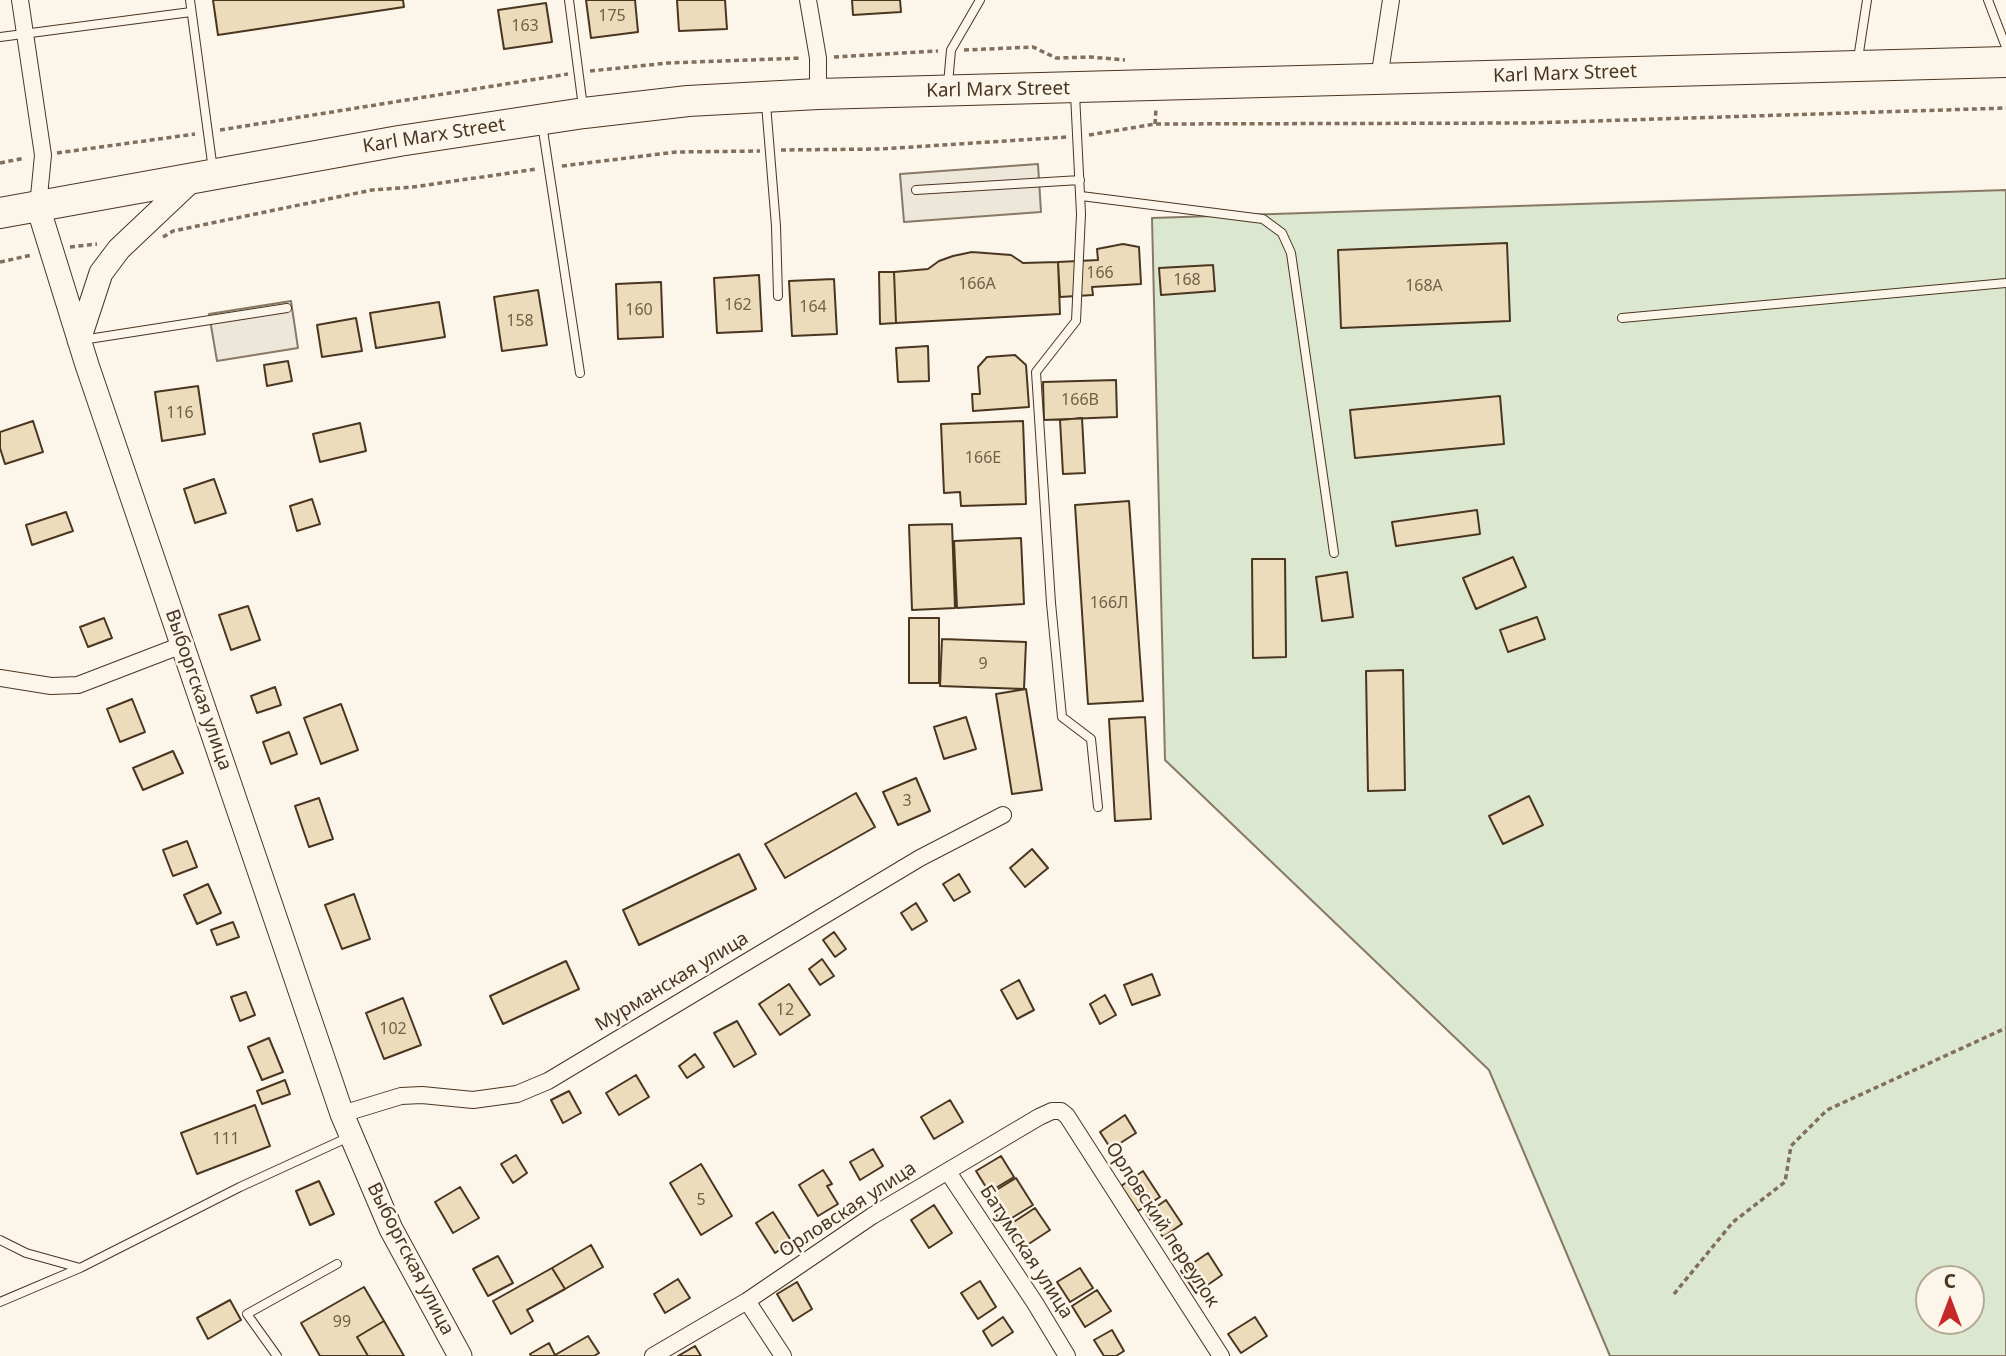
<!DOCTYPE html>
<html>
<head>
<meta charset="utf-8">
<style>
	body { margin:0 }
	#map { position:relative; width:2006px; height:1356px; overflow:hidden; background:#fbf6e9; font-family:"Noto Sans",sans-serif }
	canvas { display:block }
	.north { position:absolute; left:1915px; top:1265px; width:70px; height:70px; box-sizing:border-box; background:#fbf6e9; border:2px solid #b4a999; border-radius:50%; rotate:0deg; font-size:19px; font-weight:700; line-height:28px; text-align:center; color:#4a3520 }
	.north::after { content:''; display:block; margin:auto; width:24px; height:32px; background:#c62828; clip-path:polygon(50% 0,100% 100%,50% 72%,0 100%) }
</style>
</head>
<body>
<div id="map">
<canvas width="2006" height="1356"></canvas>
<div class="north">С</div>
</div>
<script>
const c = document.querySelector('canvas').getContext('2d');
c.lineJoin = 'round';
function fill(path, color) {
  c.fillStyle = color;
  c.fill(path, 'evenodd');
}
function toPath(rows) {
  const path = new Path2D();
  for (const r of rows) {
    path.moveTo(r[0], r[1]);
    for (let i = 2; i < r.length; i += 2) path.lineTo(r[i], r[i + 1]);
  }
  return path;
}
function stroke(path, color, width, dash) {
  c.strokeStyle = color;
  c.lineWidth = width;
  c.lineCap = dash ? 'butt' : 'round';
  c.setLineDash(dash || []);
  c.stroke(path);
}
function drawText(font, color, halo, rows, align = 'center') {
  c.font = font + ' "Noto Sans",sans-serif';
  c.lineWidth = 5;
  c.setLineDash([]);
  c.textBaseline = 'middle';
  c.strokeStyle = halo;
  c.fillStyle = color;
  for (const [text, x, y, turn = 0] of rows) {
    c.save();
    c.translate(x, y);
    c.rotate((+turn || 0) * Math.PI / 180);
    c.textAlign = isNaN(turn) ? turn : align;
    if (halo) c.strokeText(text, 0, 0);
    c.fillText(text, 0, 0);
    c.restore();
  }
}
const green = toPath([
	[2006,190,2006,1356,1610,1356,1489,1070,1165,760,1152,218,2006,190],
	[1929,1279,1971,1279,1971,1321,1929,1321,1929,1279]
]);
const parking = toPath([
	[1038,164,1041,212,904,222,900,174,1038,164],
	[291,301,298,348,217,361,209,314,291,301]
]);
const building = toPath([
	[213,0,403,0,404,7,218,35,213,0],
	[586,0,635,0,638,32,591,38,586,0],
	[677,0,725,0,727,29,679,31,677,0],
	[852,0,900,0,901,12,853,15,852,0],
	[546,3,552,42,504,49,498,10,546,3],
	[1507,243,1510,321,1341,328,1338,250,1507,243],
	[1123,244,1139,247,1141,284,1092,287,1093,295,1060,297,1058,262,1098,260,1097,249,1123,244],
	[972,252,1011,255,1023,263,1058,262,1060,314,896,323,894,272,928,269,939,261,953,256,972,252],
	[1213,265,1215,291,1161,295,1159,268,1213,265],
	[879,272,894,272,896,323,880,324,879,272],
	[759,275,762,331,717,333,714,278,759,275],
	[834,279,837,334,792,336,789,281,834,279],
	[661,282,663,337,618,339,616,284,661,282],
	[538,290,547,345,502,351,494,297,538,290],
	[439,302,445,337,376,348,370,313,439,302],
	[356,318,362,351,322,357,317,325,356,318],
	[928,346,929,381,898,382,896,348,928,346],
	[1015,355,1026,365,1029,407,973,411,972,394,980,394,978,367,987,357,1015,355],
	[288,361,292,381,267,386,264,365,288,361],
	[1116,380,1117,417,1044,420,1043,382,1116,380],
	[198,386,205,434,162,441,155,392,198,386],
	[1500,396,1504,444,1355,458,1350,410,1500,396],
	[1082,418,1085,473,1063,474,1060,420,1082,418],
	[33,421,43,452,5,464,0,448,0,432,33,421],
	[1023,421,1026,504,961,506,960,492,944,493,941,424,1023,421],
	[360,423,366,451,320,462,313,434,360,423],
	[214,479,226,513,195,523,184,489,214,479],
	[312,499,320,524,297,531,290,506,312,499],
	[1129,501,1143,701,1088,704,1075,505,1129,501],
	[1477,510,1480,534,1396,546,1392,522,1477,510],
	[66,512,73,531,32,545,26,525,66,512],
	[952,524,955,608,912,610,909,525,952,524],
	[1021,538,1024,604,957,608,954,541,1021,538],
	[1513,557,1526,587,1476,609,1463,578,1513,557],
	[1252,559,1285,559,1286,657,1253,658,1252,559],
	[1347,572,1353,617,1322,621,1316,577,1347,572],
	[248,606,260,640,231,650,219,615,248,606],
	[1537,617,1545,639,1508,652,1500,630,1537,617],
	[104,618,112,638,88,647,80,627,104,618],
	[909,618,939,618,939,683,909,683,909,618],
	[942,639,1026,642,1024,689,940,686,942,639],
	[1403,670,1405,790,1368,791,1366,671,1403,670],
	[275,687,281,705,257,713,251,696,275,687],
	[1026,689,1042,790,1012,794,996,694,1026,689],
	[132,699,145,732,120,742,107,709,132,699],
	[341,704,358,750,321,764,304,718,341,704],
	[966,717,976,749,944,759,934,727,966,717],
	[1145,717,1151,819,1115,821,1109,719,1145,717],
	[289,732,297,754,271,764,263,742,289,732],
	[173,751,183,773,143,790,133,768,173,751],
	[916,778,930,811,898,825,883,792,916,778],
	[856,793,875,827,785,878,765,844,856,793],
	[1529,796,1543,825,1503,844,1489,816,1529,796],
	[319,798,333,839,309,847,295,806,319,798],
	[187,841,197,867,173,876,163,850,187,841],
	[1032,849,1048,868,1025,887,1010,868,1032,849],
	[739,854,756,889,639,945,623,910,739,854],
	[959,874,970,892,954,901,943,884,959,874],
	[208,884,221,913,197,924,184,895,208,884],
	[354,894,370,939,342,949,325,905,354,894],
	[916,903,927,921,912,930,901,913,916,903],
	[233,922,239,937,217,945,211,930,233,922],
	[834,932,846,949,835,957,823,940,834,932],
	[822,959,834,976,820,985,809,969,822,959],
	[566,961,579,989,503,1024,490,996,566,961],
	[1152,974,1160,995,1132,1005,1124,985,1152,974],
	[1019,980,1034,1010,1017,1019,1001,990,1019,980],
	[789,984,810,1015,780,1035,759,1004,789,984],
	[246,992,255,1015,240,1021,231,997,246,992],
	[1105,995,1116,1015,1100,1024,1090,1004,1105,995],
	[403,998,421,1045,384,1059,366,1013,403,998],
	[737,1021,756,1054,734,1067,714,1033,737,1021],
	[269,1038,283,1072,262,1080,248,1047,269,1038],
	[695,1054,704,1067,687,1078,679,1066,695,1054],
	[636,1075,649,1097,619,1115,606,1093,636,1075],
	[285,1080,290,1094,262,1104,257,1091,285,1080],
	[569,1091,581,1113,563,1123,551,1100,569,1091],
	[950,1100,963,1122,934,1139,921,1117,950,1100],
	[255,1105,270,1146,197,1174,181,1133,255,1105],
	[1125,1115,1136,1133,1111,1149,1100,1132,1125,1115],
	[873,1149,883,1166,860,1180,850,1162,873,1149],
	[516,1155,527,1173,513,1183,501,1164,516,1155],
	[1001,1156,1014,1177,989,1192,976,1171,1001,1156],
	[701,1164,732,1216,701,1235,670,1183,701,1164],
	[823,1170,832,1184,827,1186,838,1204,818,1216,799,1185,823,1170],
	[1143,1171,1160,1197,1138,1211,1121,1186,1143,1171],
	[1016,1178,1033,1205,1002,1224,985,1197,1016,1178],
	[319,1181,334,1214,310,1225,296,1191,319,1181],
	[460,1187,479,1218,453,1233,435,1202,460,1187],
	[1166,1200,1182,1224,1163,1237,1146,1214,1166,1200],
	[934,1205,952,1233,929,1248,911,1220,934,1205],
	[1035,1208,1050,1230,1021,1249,1006,1227,1035,1208],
	[773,1212,792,1242,775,1253,756,1223,773,1212],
	[591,1245,603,1267,565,1289,552,1268,591,1245],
	[1208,1253,1222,1275,1196,1293,1181,1271,1208,1253],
	[498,1256,513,1283,488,1296,473,1269,498,1256],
	[552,1268,565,1289,527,1310,533,1321,511,1334,493,1301,552,1268],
	[1080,1268,1093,1288,1070,1302,1057,1282,1080,1268],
	[678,1279,690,1298,665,1313,654,1294,678,1279],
	[980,1281,996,1307,978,1319,961,1293,980,1281],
	[797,1282,812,1309,793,1321,777,1294,797,1282],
	[364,1287,384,1321,357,1337,368,1356,320,1356,301,1323,364,1287],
	[1097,1290,1111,1311,1085,1327,1072,1306,1097,1290],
	[230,1300,241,1320,208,1339,197,1318,230,1300],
	[1003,1317,1013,1332,992,1346,983,1331,1003,1317],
	[1255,1317,1267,1336,1241,1353,1228,1334,1255,1317],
	[384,1321,404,1356,368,1356,357,1337,384,1321],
	[1112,1330,1124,1351,1116,1356,1104,1356,1094,1340,1112,1330],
	[588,1336,599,1353,594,1356,531,1356,530,1354,549,1343,555,1355,588,1336],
	[695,1346,701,1356,678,1356,695,1346]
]);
const path = toPath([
	[964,50,1033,47,1056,58,1090,57,1125,60],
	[834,57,938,51],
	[590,71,668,63,802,58],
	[1155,124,1156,108],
	[220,130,568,74],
	[1089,135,1155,124,1531,123,2006,108],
	[781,150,881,149,1067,137],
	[57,153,195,134],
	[0,163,25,158],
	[562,166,676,152,760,151],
	[163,237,173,231,372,190,413,187,537,169],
	[70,247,97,244],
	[0,262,32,255],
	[1674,1294,1733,1222,1785,1182,1791,1146,1827,1110,2006,1028]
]);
const lane = toPath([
	[190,0,213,170],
	[569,0,583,107],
	[1988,0,2006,47],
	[0,37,191,12],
	[1858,59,1867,0],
	[948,84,951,50,980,0],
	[1075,94,1081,214,1076,321,1036,372,1051,603,1062,717,1091,739,1098,807],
	[766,104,776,226,778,296],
	[542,124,580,373],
	[916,190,1080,180],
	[1081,196,1263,219,1282,233,1291,253,1334,553],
	[1622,318,2006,283],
	[82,340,287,308],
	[0,1240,26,1253,80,1268],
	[0,1302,80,1268,240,1187,349,1137],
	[277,1356,247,1314,337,1264]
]);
const street = toPath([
	[20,0,43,155,38,207],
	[808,0,818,58,818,94],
	[1379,79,1391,0],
	[0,678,51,686,78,685,182,645],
	[342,1114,401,1096,422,1095,473,1100,517,1094,548,1081,920,858,1003,815],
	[948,1172,1035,1303,1067,1356],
	[747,1301,783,1356],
	[653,1356,747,1301,872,1216,1039,1117,1052,1111,1061,1111,1067,1116,1221,1356]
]);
const secondary = toPath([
	[38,207,87,365,342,1114,391,1229,460,1356],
	[79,340,101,273,119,249,193,179]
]);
const highway = toPath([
	[0,213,399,141,584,113,688,101,818,94,2006,62]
]);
const numberNames = [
	["175",612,16],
	["163",525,26],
	["166",1100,273],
	["168",1187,280],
	["166А",977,284],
	["168А",1424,286],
	["162",738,305],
	["164",813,307],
	["160",639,310],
	["158",520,321],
	["166В",1080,400],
	["116",180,413],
	["166Е",983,458],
	["166Л",1109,603],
	["9",983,664],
	["3",907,801],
	["12",785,1010],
	["102",393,1029],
	["111",226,1139],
	["5",701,1200],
	["99",342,1322]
];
const streetNames = [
	["Karl Marx Street",1565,74,-2],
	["Karl Marx Street",998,90,-1],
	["Karl Marx Street",434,136,-9],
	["Выборгская улица",198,690,71],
	["Мурманская улица",672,982,-31],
	["Орловская улица",848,1210,-33],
	["Орловский переулок",1162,1225,57],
	["Батумская улица",1026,1252,57],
	["Выборгская улица",410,1259,63]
];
fill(green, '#dce7d0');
stroke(green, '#887966', 2);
fill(parking, '#ede7d9');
stroke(parking, '#887966', 2);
fill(building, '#ecdcbc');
stroke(building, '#4a3520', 2);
stroke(lane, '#4a3520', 10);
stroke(street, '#4a3520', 18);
stroke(secondary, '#4a3520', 25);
stroke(highway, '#4a3520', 32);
stroke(path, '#7f6f5c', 3.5, [5, 3.5]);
stroke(lane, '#fbf6e9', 8);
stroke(street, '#fbf6e9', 16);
stroke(secondary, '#fbf6e9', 23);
stroke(highway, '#fbf6e9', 30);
drawText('16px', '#725f47', null, numberNames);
drawText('19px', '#4a3520', '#fbf6e9', streetNames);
</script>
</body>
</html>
